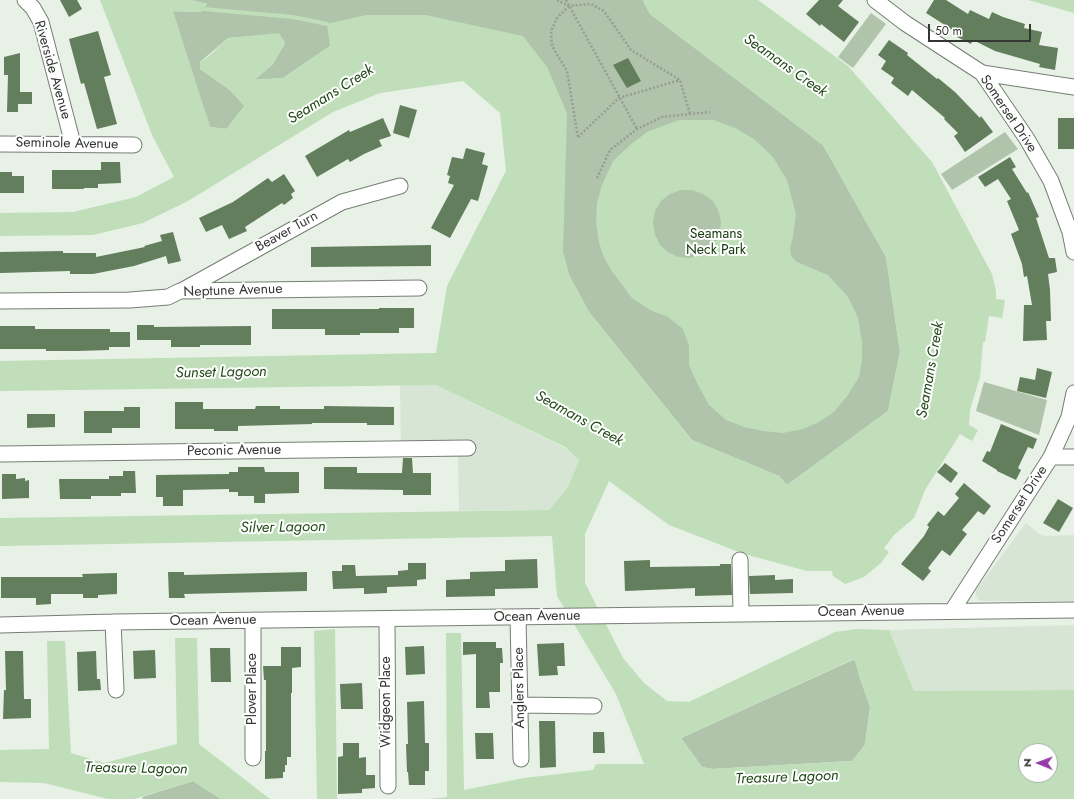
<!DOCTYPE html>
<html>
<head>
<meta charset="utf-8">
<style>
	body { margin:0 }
	#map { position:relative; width:1074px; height:799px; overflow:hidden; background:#e7f1e5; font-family:Jost,sans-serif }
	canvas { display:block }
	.north { position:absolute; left:1018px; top:743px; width:40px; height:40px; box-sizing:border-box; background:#fff; border:1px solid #adafad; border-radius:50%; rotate:271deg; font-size:11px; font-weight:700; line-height:16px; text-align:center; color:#333733 }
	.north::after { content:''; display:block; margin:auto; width:14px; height:18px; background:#953ca8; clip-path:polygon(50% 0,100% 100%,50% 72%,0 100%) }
	.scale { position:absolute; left:928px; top:24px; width:103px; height:18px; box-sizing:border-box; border:2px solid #333733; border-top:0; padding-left:5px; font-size:12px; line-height:14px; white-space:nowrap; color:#333733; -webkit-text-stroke:3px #fff; paint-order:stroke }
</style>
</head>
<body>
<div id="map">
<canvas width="1074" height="799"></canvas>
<div class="north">N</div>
<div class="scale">50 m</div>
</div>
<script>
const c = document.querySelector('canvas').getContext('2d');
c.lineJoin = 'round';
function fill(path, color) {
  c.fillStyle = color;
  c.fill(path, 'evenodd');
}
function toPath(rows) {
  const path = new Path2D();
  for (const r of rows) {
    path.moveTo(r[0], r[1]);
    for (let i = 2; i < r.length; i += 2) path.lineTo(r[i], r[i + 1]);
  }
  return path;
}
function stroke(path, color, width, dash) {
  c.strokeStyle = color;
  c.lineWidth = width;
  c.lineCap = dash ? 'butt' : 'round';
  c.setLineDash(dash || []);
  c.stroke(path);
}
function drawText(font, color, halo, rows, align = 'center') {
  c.font = font + ' Jost,sans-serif';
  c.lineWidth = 4;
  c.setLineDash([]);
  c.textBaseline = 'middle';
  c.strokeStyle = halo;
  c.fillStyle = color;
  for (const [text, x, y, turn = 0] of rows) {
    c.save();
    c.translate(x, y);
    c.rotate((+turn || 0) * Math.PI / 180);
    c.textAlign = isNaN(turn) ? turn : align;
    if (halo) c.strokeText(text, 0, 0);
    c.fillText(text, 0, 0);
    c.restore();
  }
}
const built = toPath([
	[400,385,436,385,565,448,579,460,568,487,549,510,459,511,458,449,401,450],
	[1026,523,1039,534,1045,536,1074,535,1074,601,985,601,979,600,976,595,976,590],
	[1074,625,1074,690,914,691,889,630]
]);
const green = toPath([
	[190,0,643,0,650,14,823,145,886,257,900,352,888,411,787,485,779,476,692,440,589,312,569,275,563,253,547,67,330,46,283,78,254,80,273,64,285,43,279,34,228,38,200,62,200,69,230,90,245,106,227,129,210,127,172,11,201,12,207,4],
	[871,13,886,24,853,68,838,57],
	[1005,132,1018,149,952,190,941,174],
	[984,382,1047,400,1039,435,976,411],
	[855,659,859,675,870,707,865,745,852,761,712,769,702,767,681,738],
	[193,781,221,799,143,799,142,797]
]);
const water = toPath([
	[100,0,190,0,207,4,201,12,173,11,210,127,226,129,244,106,230,90,200,69,200,62,209,56,228,38,279,33,285,43,273,64,255,80,283,78,330,46,327,24,366,15,426,15,523,36,547,67,567,113,563,253,569,275,589,312,692,440,779,476,787,485,888,411,900,352,886,257,823,145,650,14,643,0,758,0,848,66,932,162,992,274,996,291,996,299,1005,300,1002,318,989,316,985,342,983,342,980,377,970,410,969,425,978,430,972,441,960,434,925,490,914,518,894,535,884,548,889,552,881,563,864,577,845,584,833,576,832,571,807,571,744,554,669,525,609,481,585,534,585,583,623,658,644,683,667,701,689,702,835,632,857,629,889,630,914,691,1074,690,1074,799,428,799,447,797,446,633,461,633,464,790,524,778,593,770,596,764,644,764,616,694,557,596,552,536,0,546,0,518,549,510,568,487,579,460,565,447,436,385,0,391,0,361,436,353,447,286,506,171,500,113,463,81,380,93,333,112,188,201,143,223,93,235,0,236,0,213,73,212,136,197,174,177,152,135],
	[854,659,870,707,865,745,852,761,712,769,702,767,681,738],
	[1026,751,1050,751,1050,775,1026,775],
	[1028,0,1074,0,1074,13],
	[679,120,714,120,735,128,754,139,773,157,787,180,796,214,793,237,790,248,791,256,797,262,828,275,848,297,858,318,862,342,862,360,859,377,848,395,834,412,819,422,803,429,783,433,763,431,744,427,726,420,709,405,698,385,689,365,689,346,683,329,668,317,650,310,632,298,611,270,604,257,599,243,596,222,597,203,602,185,613,161,629,146,647,132],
	[681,190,692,190,703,194,713,201,718,210,721,221,720,231,716,241,709,250,700,255,689,258,678,257,668,252,660,245,655,234,653,223,655,211,661,201,670,194],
	[335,629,337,799,317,799,314,631],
	[175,638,197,638,199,744,270,799,221,799,193,781,134,799,108,799,44,783,0,782,0,750,49,749,47,641,65,641,71,753,104,763,177,744]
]);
const stream = toPath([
	[203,9,293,17,327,24]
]);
const building = toPath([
	[60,0,77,0,82,9,69,17],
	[819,0,843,0,838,6,859,22,844,42,821,24,820,26,806,14],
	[934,0,946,0,968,14,970,10,989,19,992,12,1003,17,1025,24,1024,28,1042,32,1039,45,1058,48,1055,70,1039,67,1040,64,995,51,973,40,971,44,957,37,959,34,926,13],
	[98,31,111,75,104,77,117,124,97,129,84,83,81,84,69,39],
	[889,40,908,53,907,55,937,79,938,78,955,92,980,118,981,116,993,132,965,152,954,136,958,133,944,119,945,118,912,90,908,96,891,83,894,78,881,69,886,61,878,55],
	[20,53,20,92,32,92,32,104,18,104,18,112,7,112,8,75,4,75,4,57],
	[628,58,641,81,627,88,613,65],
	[400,105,417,110,409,138,393,133],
	[383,118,391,136,379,140,382,146,364,154,350,162,348,159,317,177,305,156,349,130,350,132],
	[1058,118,1074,118,1074,149,1058,149],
	[466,148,485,153,482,164,488,166,478,201,471,199,450,238,431,228,454,185,448,183,450,176,447,175,452,157,463,159],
	[1010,157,1016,167,1012,169,1027,193,1028,192,1039,217,1036,218,1049,258,1055,258,1057,272,1048,274,1050,290,1051,321,1046,321,1047,340,1023,341,1024,305,1032,305,1027,276,1024,277,1022,264,1011,234,1019,230,1007,201,1011,199,998,179,985,187,978,177],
	[101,162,120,162,121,183,98,184,98,188,84,188,84,189,52,189,52,170,101,170],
	[0,172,12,172,12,176,24,176,24,193,0,193],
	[284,174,295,191,291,194,293,198,284,205,282,203,245,227,247,231,229,239,222,225,206,232,199,218,233,202,268,178,272,182],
	[173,232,181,261,168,264,166,256,134,266,93,274,70,274,70,271,0,273,0,252,63,251,63,253,96,253,96,257,145,247,144,246,162,241,160,235],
	[431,245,431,266,311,267,311,247],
	[379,308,414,308,414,328,399,328,399,333,360,333,360,335,325,335,325,329,272,329,272,309,379,309],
	[137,325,154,325,154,327,251,326,251,345,200,345,200,347,171,347,171,340,137,340],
	[0,326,35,326,35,329,110,329,110,332,130,332,130,347,109,347,109,350,77,351,46,351,46,349,0,349],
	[1037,368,1052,372,1046,398,1017,391,1020,377,1035,380],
	[175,402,203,402,203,409,255,409,256,406,280,406,280,409,324,409,324,406,394,407,394,425,367,425,367,423,312,423,312,424,238,426,238,431,214,431,214,429,175,429],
	[124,407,140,407,140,428,112,428,112,433,84,433,84,411,124,411],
	[27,414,55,414,55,427,27,428],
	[1001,424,1037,439,1033,449,1028,447,1018,468,1021,470,1016,480,997,471,997,470,982,461,987,451,990,452],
	[403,458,412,458,413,473,431,473,431,495,403,495,403,490,324,489,324,467,357,467,357,473,402,473],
	[945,463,958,473,951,483,937,472],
	[238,467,264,467,265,472,299,472,299,493,265,494,265,503,254,503,254,496,238,496,238,492,229,492,229,489,183,490,183,506,163,506,163,497,156,497,156,475,229,474,229,472,238,472],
	[123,471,135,471,136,493,121,493,121,496,91,496,91,499,60,499,59,479,109,479,109,476,123,476],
	[2,474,16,474,16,479,25,478,25,481,29,480,29,498,2,499],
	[964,483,991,506,984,515,978,511,962,530,967,534,950,556,942,550,928,568,931,571,923,581,901,564,924,536,929,527,927,525,938,511,944,516,959,498,955,494],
	[1058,499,1073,508,1059,532,1043,523],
	[537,559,538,588,495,589,495,596,446,597,446,580,470,579,470,572,505,571,505,560],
	[650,560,650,567,720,566,720,564,731,564,732,595,695,596,695,588,625,591,624,561],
	[408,563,426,563,426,579,417,580,417,586,387,587,387,593,364,594,364,588,333,589,332,571,342,571,342,565,355,565,356,576,398,575,398,571,408,570],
	[168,572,184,572,184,575,307,572,307,591,184,594,185,598,169,598],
	[117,573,117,594,98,595,98,598,83,598,83,594,51,594,51,604,36,605,36,598,1,598,1,577,83,577,82,574],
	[775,575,775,580,793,579,793,593,750,594,749,576],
	[463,642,496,642,496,648,502,648,503,663,500,663,500,692,489,692,490,708,476,708,476,654,463,655],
	[564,643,565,666,557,666,558,675,539,676,537,644],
	[424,646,425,674,406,675,405,647],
	[281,647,301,647,301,667,292,668,292,693,291,693,291,757,287,757,287,765,285,765,285,772,283,772,283,778,265,779,265,751,266,751,266,680,264,680,263,666,281,666],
	[210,648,230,648,231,682,211,682],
	[155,650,156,678,134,679,133,651],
	[5,651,23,651,24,699,31,699,31,718,3,719,4,690,6,690],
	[96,651,97,679,100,679,101,690,78,691,77,652],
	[362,683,363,709,341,709,340,684],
	[424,701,425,743,429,743,429,771,425,771,425,785,409,785,408,772,407,772,406,744,408,744,407,702],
	[539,721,555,721,556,767,540,768],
	[593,732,604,732,605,753,593,753],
	[475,733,493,733,494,759,476,759],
	[343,743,359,743,359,758,366,757,366,775,375,775,375,788,362,789,362,793,338,794,338,757,343,756]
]);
const path = toPath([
	[557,0,569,6,591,4,604,11,631,50,680,80,690,114],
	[566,0,637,129],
	[569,6,557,18,551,31,552,46,567,71,578,137],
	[578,137,619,98,680,80],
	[597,178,610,150,637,129,662,117,710,112]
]);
const minor = toPath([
	[25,0,33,8,41,22,73,144],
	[875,0,905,23,982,73,1027,139,1051,181,1070,232,1074,252],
	[982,73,1074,87],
	[0,144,134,145],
	[183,290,342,202,400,186],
	[0,301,130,300,168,297,180,291,419,288],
	[0,454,468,448],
	[1051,457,1074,457],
	[740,560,741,614],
	[952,611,1051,457,1069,417,1074,393],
	[518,617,521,759],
	[387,619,388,786],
	[253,620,253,758],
	[113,622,116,690],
	[0,625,113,622,741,614,1074,610],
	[520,705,594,706]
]);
const streetNames = [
	["Riverside Avenue",52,70,74],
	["Somerset Drive",1008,114,56],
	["Seminole Avenue",67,144,1],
	["Beaver Turn",287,232,-29],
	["Neptune Avenue",233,291,-2],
	["Peconic Avenue",234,451,-1],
	["Somerset Drive",1020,505,-57],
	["Ocean Avenue",861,612,-1],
	["Ocean Avenue",537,617,-1],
	["Ocean Avenue",213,621,-1],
	["Anglers Place",520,688,-91],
	["Plover Place",253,689,-90],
	["Widgeon Place",387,702,-90]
];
const parkNames = [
	["Seamans",716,235],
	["Neck Park",716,251]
];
const waterNames = [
	["Seamans Creek",785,66,35],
	["Seamans Creek",331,95,-32],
	["Seamans Creek",931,370,-80],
	["Sunset Lagoon",221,373,-1],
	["Seamans Creek",579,419,29],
	["Silver Lagoon",283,528,-1],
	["Treasure Lagoon",136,769,1],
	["Treasure Lagoon",787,778,-2]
];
fill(built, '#d7e5d4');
fill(green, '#b0c4ac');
fill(water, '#bfdeb9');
stroke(stream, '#bfdeb9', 4);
fill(building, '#627e5d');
stroke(minor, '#767e74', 17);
stroke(path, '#969d95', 2.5, [2, 2]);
stroke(minor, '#fff', 15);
drawText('14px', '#333733', '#fff', streetNames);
drawText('14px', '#113907', '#fff', parkNames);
drawText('italic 15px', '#224a19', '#fff', waterNames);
</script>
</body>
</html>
